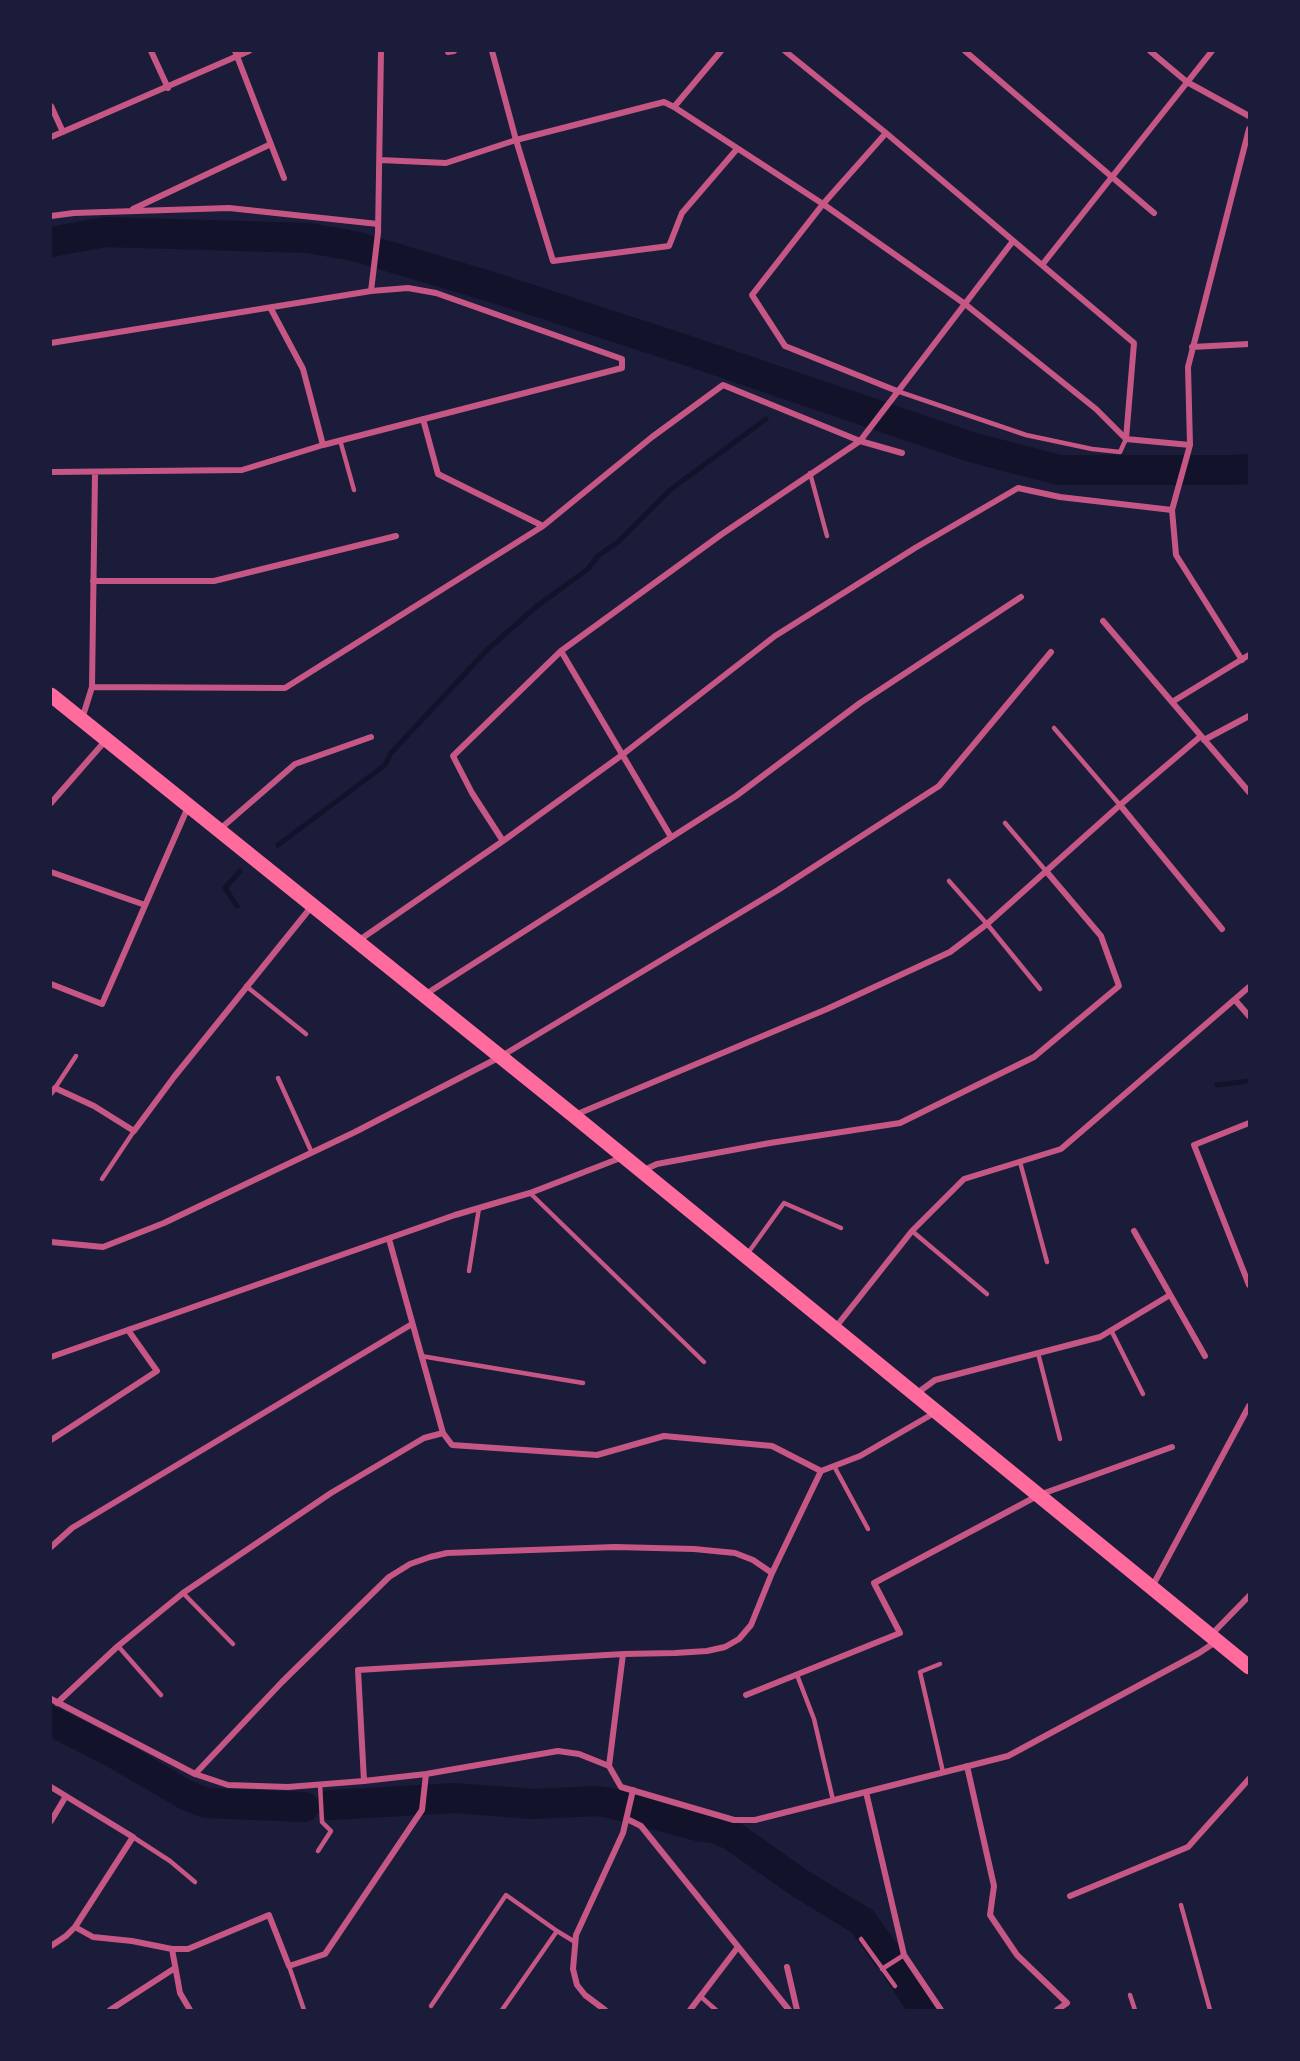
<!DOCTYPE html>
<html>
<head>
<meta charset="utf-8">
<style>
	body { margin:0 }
	#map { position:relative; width:1300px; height:2061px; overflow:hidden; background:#1b1b3a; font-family:Barlow,sans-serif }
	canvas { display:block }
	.frame { position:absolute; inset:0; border:52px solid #1b1b3a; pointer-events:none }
</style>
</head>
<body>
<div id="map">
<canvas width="1300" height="2061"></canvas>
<div class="frame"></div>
</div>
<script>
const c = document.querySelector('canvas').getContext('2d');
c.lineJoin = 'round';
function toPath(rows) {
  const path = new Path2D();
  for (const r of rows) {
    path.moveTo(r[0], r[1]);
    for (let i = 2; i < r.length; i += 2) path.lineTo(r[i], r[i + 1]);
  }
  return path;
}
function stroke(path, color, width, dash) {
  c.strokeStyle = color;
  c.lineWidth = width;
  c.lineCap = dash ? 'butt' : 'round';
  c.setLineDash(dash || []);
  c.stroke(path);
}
const stream = toPath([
	[777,395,780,382],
	[278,845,385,765,391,753,487,650,537,606,588,569,598,556,619,541,670,490,766,419],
	[237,906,225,888,240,871],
	[1217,1085,1249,1081]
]);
const river = toPath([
	[51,242,105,232,308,238,354,246,495,288,689,351,971,447,1059,470,1230,470,1249,469],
	[51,1721,114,1753,186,1795,206,1803,304,1807],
	[331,1805,455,1798,533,1804,597,1801,610,1803,698,1826,715,1828,731,1835,801,1884,863,1922,887,1956],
	[897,1969,924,2010]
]);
const service = toPath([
	[897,391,1026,435,1092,449,1120,452,1126,439],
	[340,440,354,490],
	[810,473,827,536],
	[1054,728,1120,805],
	[1005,823,1046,871],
	[949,881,987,924,1040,989],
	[246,986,306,1034],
	[278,1078,312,1153],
	[55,1088,76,1056],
	[1020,1162,1047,1262],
	[102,1179,134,1131],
	[530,1193,704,1362],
	[912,1231,987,1294],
	[748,1253,784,1203,841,1228],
	[469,1271,479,1208],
	[1111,1330,1143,1394],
	[1038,1353,1060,1439],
	[421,1356,583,1383],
	[834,1466,868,1529],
	[183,1593,233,1644],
	[118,1646,161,1695],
	[940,1664,920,1672,943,1772],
	[797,1675,814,1719,833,1800],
	[133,1837,170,1861,195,1882],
	[318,1851,331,1831,322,1822,320,1784],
	[1181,1905,1210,2010],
	[861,1939,895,1986],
	[289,1966,304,2010],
	[882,1969,904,1955],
	[1130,1995,1135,2010],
	[700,1996,716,2010],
	[431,2006,506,1895,557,1931],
	[502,2010,557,1931,575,1942]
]);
const minor = toPath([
	[151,51,168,88],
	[235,51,284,178],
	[492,51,516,140,553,261,669,246,682,213,737,149],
	[721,51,674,107,823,204,965,304,1096,409,1126,439],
	[785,51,886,133,1134,343,1126,439,1190,445],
	[965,51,1154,213],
	[1150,51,1187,82,1249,116],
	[448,52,454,51],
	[51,106,63,132],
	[886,133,823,204,752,295,785,346,897,391],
	[51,137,249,51],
	[380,160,446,163,516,140,664,102,674,107],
	[133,209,271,144],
	[51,216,74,213,229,208,378,224],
	[1042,265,1212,51],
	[371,291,378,233,381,51],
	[271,309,303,369,323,445],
	[51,343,371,291,408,288,436,293,622,359,622,368,323,445,242,470,51,472],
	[1192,347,1249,344],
	[423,419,438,474,543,526],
	[93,581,214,581,396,536],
	[1103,621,1172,702],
	[561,651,671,837],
	[1249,655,1172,702,1249,792],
	[1242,660,1176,555,1172,510,1190,445,1188,367,1249,129],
	[92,687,95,473],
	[82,719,92,687,285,688,543,526,652,437,723,385,860,441,902,453],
	[1204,740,1249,716],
	[51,803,106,740],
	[1120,805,1222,929],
	[220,829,295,764,371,737],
	[503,841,472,793,453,756,561,651,722,534,860,441,1013,241],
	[51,872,145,905],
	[358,941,503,841,622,755,775,636,915,548,1018,488,1060,497,1172,510],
	[51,984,102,1004,188,807],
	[426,994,736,796,860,703,1021,597],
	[1235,1000,1249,1016],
	[51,1093,55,1088,94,1106,134,1131,174,1077,312,906],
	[575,1115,827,1009,950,952,987,924,1120,805,1201,736],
	[1249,1123,1194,1145,1249,1285],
	[644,1170,657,1164,770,1143,900,1123,1034,1057,1119,986,1101,936,1046,871],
	[1134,1231,1205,1356],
	[389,1239,443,1433,452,1445,597,1455,664,1436,772,1446,821,1471],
	[51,1242,103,1247,164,1223,355,1132,500,1057,778,890,939,786,1051,652],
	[835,1328,912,1231,964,1179,1061,1149,1249,987],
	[51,1357,455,1215,530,1193,623,1157],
	[916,1394,935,1380,1100,1337,1170,1295],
	[51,1440,157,1371,128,1330],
	[51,1547,72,1528,412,1324],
	[1152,1587,1249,1406],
	[1211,1635,1249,1596],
	[623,1654,609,1766,621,1787,734,1820,755,1820,1008,1756,1199,1653,1217,1641],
	[746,1695,900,1633,874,1583,1039,1495,1172,1447],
	[51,1699,195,1774,228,1785,288,1787,364,1781,426,1774,558,1751,579,1754,609,1766],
	[57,1703,118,1646,183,1593,331,1493,424,1438,443,1433],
	[967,1766,994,1886,990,1915,1017,1955,1067,2003,1057,2010],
	[195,1774,282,1682,389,1577,410,1564,430,1557,447,1553,615,1547,694,1549,735,1553,753,1560,772,1573],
	[364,1781,358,1670,623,1654,675,1653,707,1651,725,1647,739,1639,751,1625,772,1573,821,1471,860,1456,936,1412],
	[51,1787,133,1837,75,1927,66,1936,51,1946],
	[866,1792,904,1955,941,2010],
	[627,1819,641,1826,789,2010],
	[51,1821,66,1796],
	[1070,1896,1188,1847,1249,1779],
	[75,1927,93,1937,132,1941,172,1949,188,1949,269,1915,289,1966,325,1954,422,1810,426,1774],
	[172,1949,180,1993,190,2010],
	[787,1967,797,2010],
	[110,2010,175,1968],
	[605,2010,585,1995,577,1985,573,1969,576,1935,623,1833,633,1790],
	[690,2010,738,1947]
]);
const primary = toPath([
	[51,695,573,1115,1249,1667]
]);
stroke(stream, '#12122b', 5);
stroke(river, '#12122b', 30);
stroke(service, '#c65784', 4.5);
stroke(minor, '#c65784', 6);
stroke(primary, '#ff6b9d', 15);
</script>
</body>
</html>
